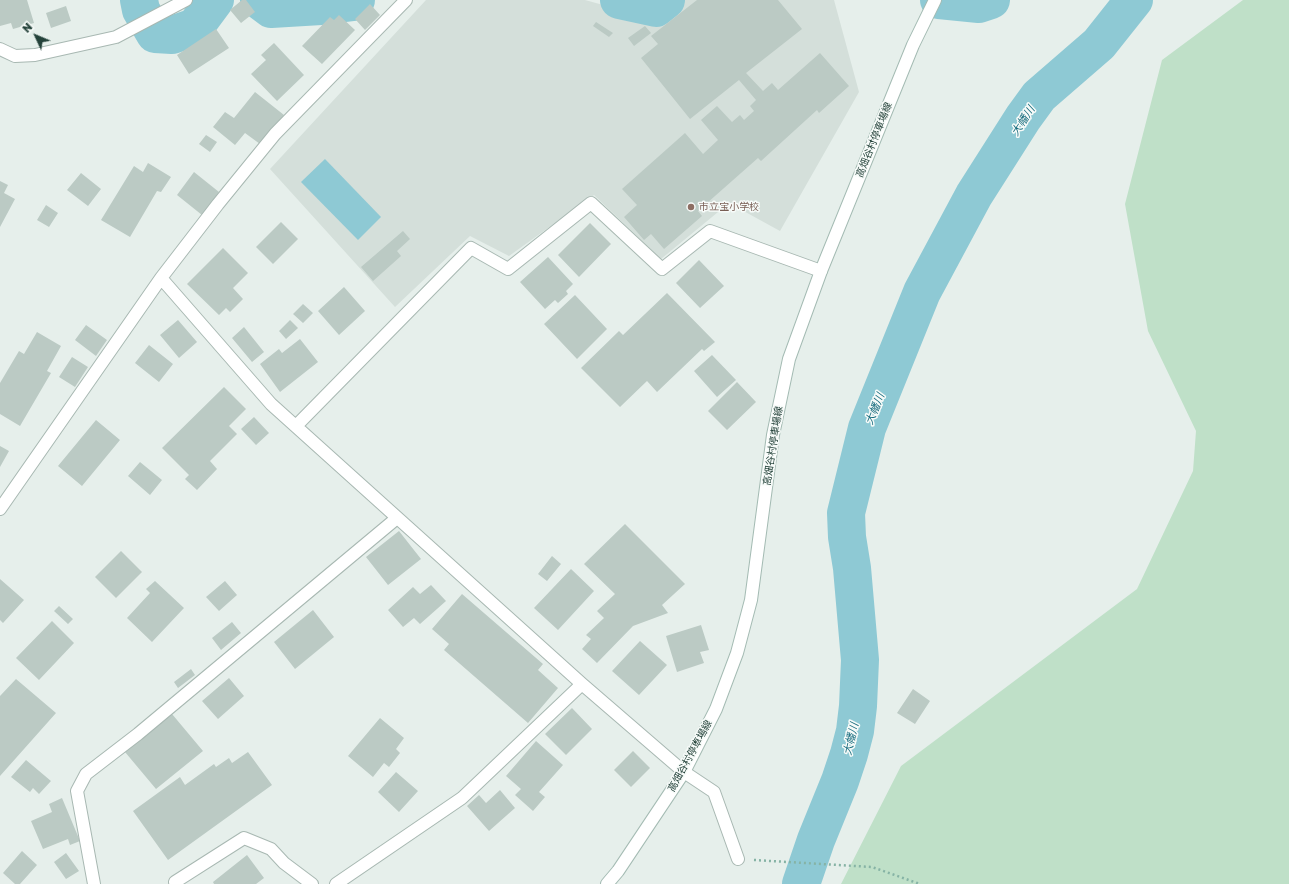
<!DOCTYPE html>
<html>
<head>
<meta charset="utf-8">
<style>
	body { margin:0 }
	#map { position:relative; width:1289px; height:884px; overflow:hidden; background:#e6efeb; font-family:"Golos Text",sans-serif }
	canvas { display:block }
	.north { position:absolute; left:16px; top:16px; width:40px; height:40px; -webkit-text-stroke:3px #f7fbf9; paint-order:stroke; rotate:314deg; font-size:11px; font-weight:700; line-height:16px; text-align:center; color:#24423a }
	.north::after { content:''; display:block; margin:auto; width:14px; height:18px; background:#24423a; clip-path:polygon(50% 0,100% 100%,50% 72%,0 100%) }
</style>
</head>
<body>
<div id="map">
<canvas width="1289" height="884"></canvas>
<div class="north">N</div>
</div>
<script>
const c = document.querySelector('canvas').getContext('2d');
c.lineJoin = 'round';
function fill(path, color) {
  c.fillStyle = color;
  c.fill(path, 'evenodd');
}
function toPath(rows) {
  const path = new Path2D();
  for (const r of rows) {
    path.moveTo(r[0], r[1]);
    for (let i = 2; i < r.length; i += 2) path.lineTo(r[i], r[i + 1]);
  }
  return path;
}
function stroke(path, color, width, dash) {
  c.strokeStyle = color;
  c.lineWidth = width;
  c.lineCap = dash ? 'butt' : 'round';
  c.setLineDash(dash || []);
  c.stroke(path);
}
function drawText(font, color, halo, rows, align = 'center') {
  c.font = font + ' "Golos Text","Noto Sans JP",sans-serif';
  c.lineWidth = 3;
  c.setLineDash([]);
  c.textBaseline = 'middle';
  c.strokeStyle = halo;
  c.fillStyle = color;
  for (const [text, x, y, turn = 0] of rows) {
    c.save();
    c.translate(x, y);
    c.rotate((+turn || 0) * Math.PI / 180);
    c.textAlign = isNaN(turn) ? turn : align;
    if (halo) c.strokeText(text, 0, 0);
    c.fillText(text, 0, 0);
    c.restore();
  }
}
const built = toPath([
	[426,0,585,0,625,11,649,14,672,9,682,0,834,0,859,92,780,231,729,203,661,259,594,195,509,256,470,236,395,307,270,169]
]);
const green = toPath([
	[1243,0,1289,0,1289,884,841,884,901,766,1137,589,1193,471,1196,431,1148,331,1125,204,1162,60]
]);
const water = toPath([
	[325,159,381,217,358,240,301,182]
]);
const river = toPath([
	[139,0,141,10,155,34,172,35,195,27,215,0],
	[259,0,271,9,321,6,354,2,356,0],
	[619,0,656,8,666,0],
	[939,0,979,4,991,0],
	[801,884,816,840,840,781,849,754,855,731,858,706,860,660,852,568,847,537,846,513,867,428,922,292,974,195,1023,118,1039,96,1099,44,1134,0]
]);
const building = toPath([
	[0,0,27,0,34,23,13,29,11,23,0,26],
	[242,0,246,0,255,12,241,23,230,10],
	[697,0,778,0,802,29,746,73,763,91,772,83,778,90,820,53,849,86,819,113,817,110,761,161,758,158,698,211,702,216,664,249,651,234,644,240,624,217,637,205,622,189,685,133,703,154,718,140,701,120,717,106,732,122,740,115,744,120,754,111,750,106,756,100,739,80,690,119,641,58,658,44,651,36],
	[370,4,380,15,365,30,355,19],
	[66,6,71,21,51,28,46,13],
	[339,15,355,30,322,64,302,46,330,17,334,20],
	[596,22,613,33,609,37,593,26],
	[645,26,651,33,634,46,628,38],
	[216,29,229,48,189,74,177,55],
	[274,43,304,75,277,101,251,74,266,60,261,55],
	[255,92,284,115,260,144,245,133,235,145,213,127,225,112,234,118],
	[206,135,217,142,210,152,199,144],
	[148,163,171,177,161,192,157,191,130,237,101,220,134,166,143,172],
	[194,172,219,192,202,215,177,195],
	[81,173,101,189,88,206,67,190],
	[0,181,8,185,4,193,15,199,0,227],
	[46,205,58,213,49,227,37,220],
	[281,222,298,239,273,264,256,247],
	[590,223,611,244,579,277,558,255],
	[403,231,410,239,397,251,401,256,373,281,361,267],
	[223,248,248,273,233,288,243,299,230,312,226,308,219,315,187,284],
	[548,257,573,284,566,291,568,294,558,303,555,300,545,309,520,282],
	[699,260,724,286,700,308,676,283],
	[344,287,365,311,339,335,318,311],
	[667,293,715,342,704,351,702,349,657,392,647,381,620,407,581,368,619,331,623,335],
	[575,295,607,329,577,359,544,324],
	[303,304,313,313,303,323,293,314],
	[178,320,197,342,179,358,160,335],
	[290,320,298,328,286,339,279,331],
	[86,325,107,340,96,356,75,340],
	[244,327,264,352,252,362,232,338],
	[37,332,61,346,47,371,51,373,20,426,0,414,0,383,19,351,24,354],
	[300,339,318,362,280,392,260,364,279,349,282,353],
	[149,345,173,364,159,382,135,363],
	[712,355,736,380,717,397,694,371],
	[72,357,88,367,75,387,59,377],
	[737,382,756,402,727,430,708,411],
	[224,387,246,409,229,426,237,434,210,461,217,469,197,490,185,479,189,475,162,448],
	[254,417,269,433,256,445,241,429],
	[96,420,120,440,82,486,58,466],
	[0,446,9,451,0,467],
	[140,462,162,480,150,495,128,476],
	[625,524,685,584,662,605,668,613,633,626,597,663,582,649,591,639,586,635,604,618,597,611,615,594,584,564],
	[399,531,421,559,388,585,366,557],
	[121,551,142,572,116,598,95,577],
	[552,556,561,564,547,581,538,574],
	[571,569,594,591,558,630,534,608],
	[0,579,24,600,3,623,0,620],
	[155,581,184,608,152,642,127,618,150,593,146,589],
	[225,581,237,595,219,611,206,597],
	[431,585,446,601,420,624,414,618,403,627,388,610,413,587,420,594],
	[462,594,543,664,538,670,558,688,528,723,444,650,449,644,432,629],
	[59,606,73,619,68,624,54,611],
	[313,610,334,637,295,669,274,642],
	[52,621,74,643,39,680,16,658],
	[232,622,241,633,221,650,212,638],
	[701,625,709,650,700,652,704,663,677,672,666,636],
	[640,641,667,665,639,695,612,671],
	[191,669,195,675,178,688,174,682],
	[229,678,244,696,218,719,202,701],
	[16,679,56,713,0,776,0,696],
	[913,689,930,701,915,724,897,713],
	[572,708,592,729,566,755,545,734],
	[172,714,203,751,156,789,125,752],
	[380,718,404,738,396,749,400,753,389,767,384,763,373,777,348,756],
	[536,741,563,765,539,792,545,797,533,811,515,795,521,789,506,776],
	[633,751,650,768,631,787,614,770],
	[248,752,272,785,168,860,133,811,180,777,185,785,214,764,216,767,229,758,232,763],
	[26,760,51,781,39,794,33,788,30,792,11,777],
	[396,772,418,791,399,812,378,792],
	[500,790,515,808,489,831,467,806,479,795,486,803],
	[62,798,80,841,70,845,68,839,43,849,31,821,52,812,49,804],
	[22,851,37,865,20,884,15,884,3,873],
	[66,853,79,871,66,879,54,862],
	[247,855,264,878,256,884,214,884,213,882]
]);
const path = toPath([
	[754,860,872,867,920,884]
]);
const minor = toPath([
	[0,49,15,56,35,55,116,37,186,0],
	[161,278,271,404,582,684,684,772,714,792,738,859],
	[296,426,471,248,508,269,591,203,662,269,710,231,821,271],
	[0,509,161,278,218,204,275,134,406,0],
	[175,882,244,838,271,849,284,863,312,884],
	[94,884,77,791,86,774,138,734,397,518],
	[336,884,462,798,582,684]
]);
const secondary = toPath([
	[607,884,618,871,684,772,716,709,737,653,751,600,773,435,789,359,821,271,913,45,935,0]
]);
const markers = [
	[691,207,4,"#8d6e63"]
];
const streetNames = [
	["高畑谷村停車場線",874,140,-68],
	["高畑谷村停車場線",773,446,-81],
	["高畑谷村停車場線",690,756,-61]
];
const educationNames = [
	["市立宝小学校",699,207]
];
const waterNames = [
	["大幡川",1023,121,-57],
	["大幡川",875,409,-68],
	["大幡川",851,739,-77]
];
fill(built, '#d4dfda');
fill(green, '#bfe0c8');
fill(water, '#8ec9d4');
stroke(river, '#8ec9d4', 38);
fill(building, '#bbcac4');
stroke(minor, '#a8b8b2', 14);
stroke(secondary, '#a4bbb3', 14);
stroke(path, '#86b3a5', 2.5, [2, 3]);
stroke(minor, '#fff', 12);
stroke(secondary, '#fff', 12);
for (const [x, y, r, color] of markers) {
  const dot = new Path2D();
  dot.arc(x, y, r, 0, 2 * Math.PI);
  c.fillStyle = color;
  c.fill(dot);
  stroke(dot, '#f7fbf9', 1.5);
}
drawText('10px', '#24423a', '#f7fbf9', streetNames);
drawText('10px', '#785e54', '#f7fbf9', educationNames, 'left');
drawText('italic 11px', '#1c6f80', '#f7fbf9', waterNames);
</script>
</body>
</html>
